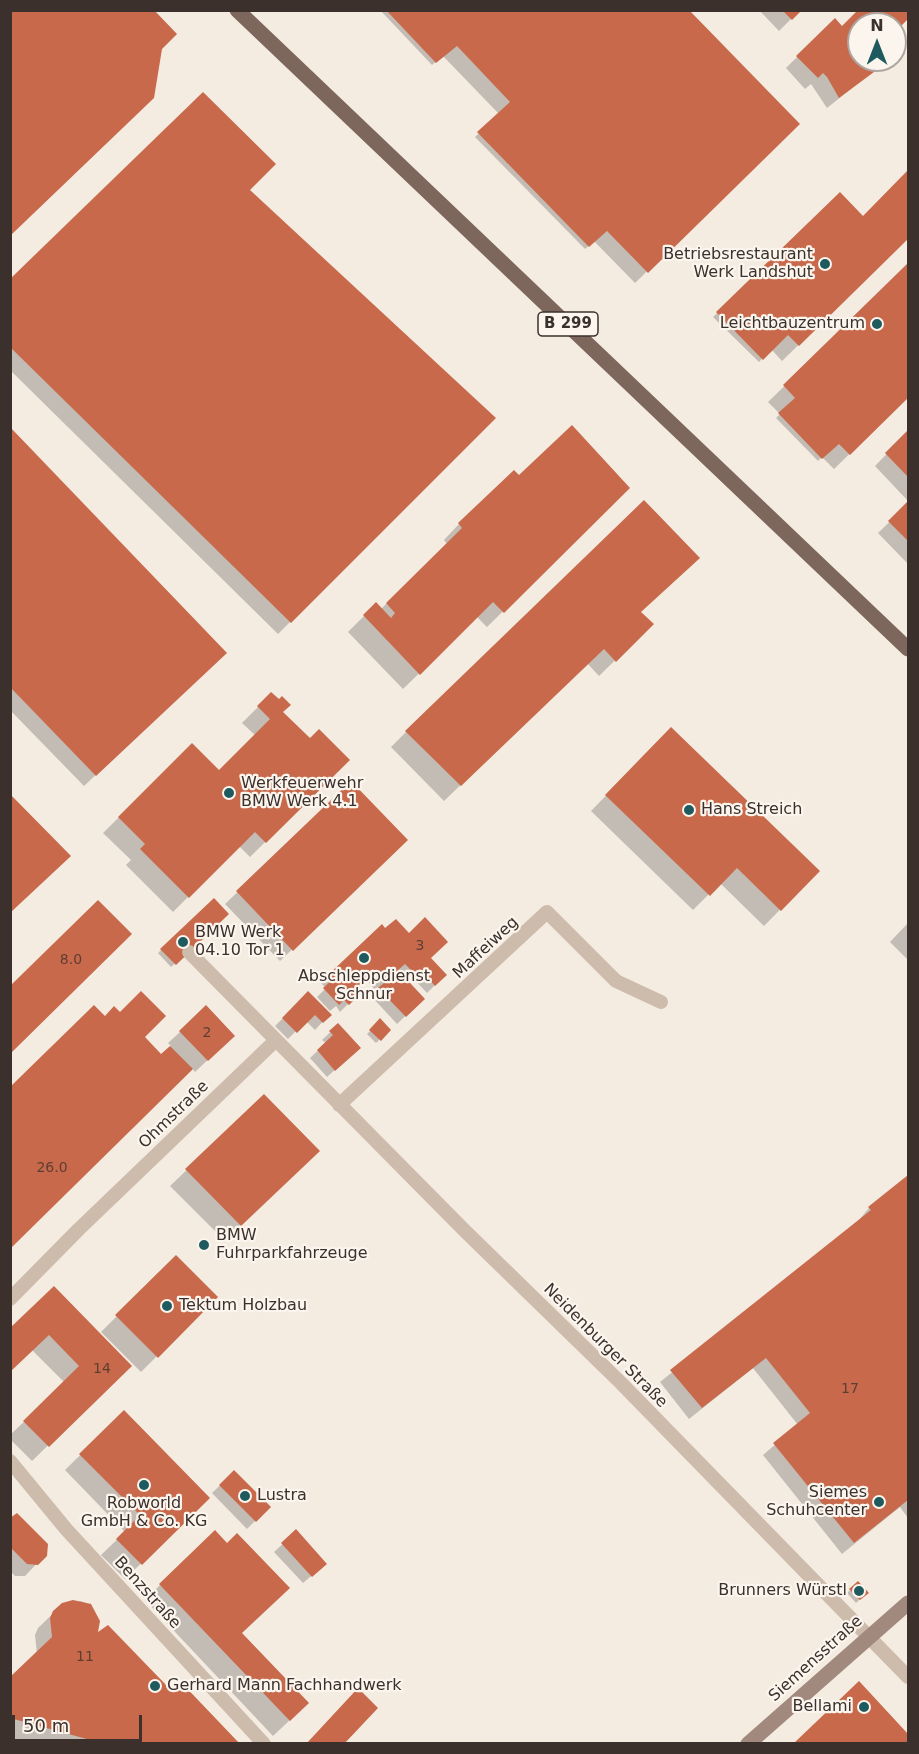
<!DOCTYPE html>
<html>
<head>
<meta charset="utf-8">
<style>
	body { margin:0 }
	#map { position:relative; width:919px; height:1754px; overflow:hidden; background:#f4ebe1; font-family:"DejaVu Sans",sans-serif }
	canvas { display:block }
	.frame { position:absolute; inset:0; border:12px solid #3b302b; pointer-events:none }
	.north { position:absolute; left:847px; top:12px; width:60px; height:60px; box-sizing:border-box; background:#fbf5ee; border:2px solid #aea6a0; border-radius:50%; rotate:0deg; font-size:16px; font-weight:700; line-height:24px; text-align:center; color:#3b302b }
	.north::after { content:''; display:block; margin:auto; width:21px; height:27px; background:#1f5a5e; clip-path:polygon(50% 0,100% 100%,50% 72%,0 100%) }
	.scale { position:absolute; left:12px; top:1715px; width:130px; height:27px; box-sizing:border-box; border:3px solid #3b302b; border-top:0; padding-left:8px; font-size:18px; line-height:21px; white-space:nowrap; color:#3b302b; -webkit-text-stroke:4px #fbf5ee; paint-order:stroke }
</style>
</head>
<body>
<div id="map">
<canvas width="919" height="1754"></canvas>
<div class="frame"></div>
<div class="north">N</div>
<div class="scale">50 m</div>
</div>
<script>
const c = document.querySelector('canvas').getContext('2d');
c.lineJoin = 'round';
function fill(path, color) {
  c.fillStyle = color;
  c.fill(path, 'evenodd');
}
function toPath(rows) {
  const path = new Path2D();
  for (const r of rows) {
    path.moveTo(r[0], r[1]);
    for (let i = 2; i < r.length; i += 2) path.lineTo(r[i], r[i + 1]);
  }
  return path;
}
function stroke(path, color, width, dash) {
  c.strokeStyle = color;
  c.lineWidth = width;
  c.lineCap = dash ? 'butt' : 'round';
  c.setLineDash(dash || []);
  c.stroke(path);
}
function drawText(font, color, halo, rows, align = 'center') {
  c.font = font + ' "DejaVu Sans",sans-serif';
  c.lineWidth = 4.5;
  c.setLineDash([]);
  c.textBaseline = 'middle';
  c.strokeStyle = halo;
  c.fillStyle = color;
  for (const [text, x, y, turn = 0] of rows) {
    c.save();
    c.translate(x, y);
    c.rotate((+turn || 0) * Math.PI / 180);
    c.textAlign = isNaN(turn) ? turn : align;
    if (halo) c.strokeText(text, 0, 0);
    c.fillText(text, 0, 0);
    c.restore();
  }
}
const shadow = toPath([
	[380,10,687,10,798,124,635,283,594,241,585,249,475,137,499,114,443,56,432,65],
	[759,10,800,10,779,31],
	[860,10,908,10,908,17,895,29,895,24,859,24,859,60,868,60,876,69,827,108,811,84,805,89,786,68,834,20,842,28],
	[908,172,908,238,782,361,771,349,759,362,713,317,743,289,863,218],
	[908,266,908,397,834,469,822,457,818,461,776,418,780,414,768,402],
	[10,281,494,418,278,634,10,370],
	[10,429,213,664,84,786,10,710],
	[908,432,908,501,875,466],
	[519,477,628,488,487,627,477,617,403,689,348,632,376,604,381,609,447,544,444,540,459,524],
	[908,504,908,564,878,533],
	[639,612,652,624,599,676,587,663,444,801,391,747,406,732],
	[271,694,281,712,310,740,348,760,250,857,239,846,173,912,126,865,131,860,103,833,192,745,219,772,256,736,242,723],
	[671,729,818,871,764,926,720,883,693,910,591,811],
	[351,784,406,840,280,961,225,904],
	[214,900,199,942,171,967,158,953],
	[908,923,908,960,890,942],
	[382,926,429,959,445,975,427,993,411,976,406,981,423,999,397,1024,372,997,377,992,365,978,354,988,359,993,340,1012,336,1006,330,1011,317,997,326,988,321,983],
	[308,993,329,1015,315,1030,306,1021,288,1039,275,1026],
	[105,1018,143,1037,161,1056,171,1046,168,1043,180,1032,233,1036,195,1072,192,1068,10,1247],
	[380,1021,389,1030,376,1043,367,1034],
	[338,1025,351,1055,327,1077,310,1058,326,1043,322,1040],
	[264,1096,302,1167,224,1240,170,1186],
	[908,1177,908,1518,900,1507,842,1554,763,1455,798,1425,753,1368,689,1419,660,1382,855,1225,869,1208],
	[176,1257,216,1297,141,1372,101,1332],
	[54,1288,129,1366,32,1461,10,1439,10,1435,65,1383,32,1350],
	[124,1412,208,1498,125,1579,101,1555,125,1532,65,1470],
	[234,1472,269,1507,247,1529,212,1493],
	[10,1521,45,1555,25,1576,15,1576,10,1571],
	[296,1532,317,1571,303,1583,274,1552],
	[858,1583,866,1593,856,1603,847,1593],
	[160,1585,241,1634,291,1719,273,1736,145,1600],
	[81,1601,90,1605,95,1635,238,1744,32,1744,10,1738,10,1679,37,1654,35,1635,38,1628,63,1604]
]);
const building = toPath([
	[10,10,154,10,177,34,162,49,154,98,10,236],
	[386,10,689,10,800,124,648,273,607,231,589,247,477,132,510,102,457,46,436,63],
	[782,10,802,10,792,20],
	[858,10,908,10,908,19,895,32,895,24,859,24,859,60,870,60,878,69,839,98,827,77,823,73,818,78,796,56,835,18,842,26],
	[203,92,276,164,250,190,496,418,291,623,10,347,10,279],
	[908,170,908,239,799,346,788,335,763,360,716,312,840,192,863,216],
	[908,263,908,398,850,455,839,444,822,459,778,413,795,398,783,385],
	[572,425,630,488,504,613,493,602,420,675,363,615,376,602,391,618,395,613,386,603,462,528,458,523,514,470,519,475],
	[10,427,227,653,96,776,10,687],
	[908,430,908,477,885,453],
	[644,500,700,558,641,612,654,624,616,662,604,649,461,786,405,731],
	[908,501,908,541,888,521],
	[271,692,279,699,282,696,291,705,283,712,310,738,319,729,350,760,266,843,255,832,189,898,140,849,145,844,118,817,192,743,219,770,270,719,257,706],
	[671,727,820,871,781,911,737,868,710,896,605,795],
	[351,781,408,840,293,951,236,891],
	[10,794,71,856,10,913],
	[214,898,229,914,176,965,160,949],
	[98,900,132,934,10,1054,10,986],
	[425,917,448,942,431,958,447,975,435,986,420,969,415,974,405,964,398,970,425,999,406,1017,378,988,384,983,373,972,356,988,361,993,349,1005,344,1000,339,1005,323,988,332,980,328,975,382,924,385,928,396,919,409,933],
	[141,991,166,1016,145,1037,161,1054,170,1046,193,1069,10,1249,10,1087,94,1005,105,1016,114,1006,120,1012],
	[308,991,332,1015,323,1023,315,1015,297,1033,282,1018],
	[206,1005,235,1036,208,1061,179,1031],
	[380,1018,391,1030,381,1041,369,1030],
	[338,1023,361,1048,335,1071,317,1050,333,1035,329,1031],
	[264,1094,320,1151,241,1226,185,1169],
	[908,1175,908,1500,854,1543,773,1443,810,1413,766,1358,702,1408,670,1370,871,1210,868,1207],
	[176,1255,218,1297,158,1358,115,1315],
	[54,1286,132,1366,49,1447,23,1421,79,1366,49,1335,10,1372,10,1328],
	[124,1410,210,1498,142,1565,116,1539,140,1515,79,1454],
	[234,1470,271,1507,256,1522,219,1485],
	[17,1513,48,1544,47,1556,38,1565,27,1564,10,1547,10,1518],
	[296,1529,327,1564,312,1577,281,1543],
	[215,1530,227,1543,237,1533,290,1588,242,1633,309,1703,290,1721,159,1584],
	[858,1581,869,1593,860,1600,849,1589],
	[73,1600,91,1604,100,1621,98,1632,108,1625,168,1687,178,1679,240,1744,105,1744,10,1718,10,1677,52,1637,50,1618,53,1611,62,1603],
	[859,1681,908,1734,908,1744,793,1744],
	[358,1688,378,1708,344,1744,306,1744]
]);
const minor = toPath([
	[189,952,464,1230,621,1383,908,1677],
	[339,1105,547,912,616,981,661,1002],
	[10,1299,78,1230,275,1041],
	[10,1461,66,1529,264,1744]
]);
const secondary = toPath([
	[748,1744,908,1603]
]);
const primary = toPath([
	[237,10,908,649]
]);
const markers = [
	[825,264,6,"#1f5a5e"],
	[877,324,6,"#1f5a5e"],
	[229,793,6,"#1f5a5e"],
	[689,810,6,"#1f5a5e"],
	[183,942,6,"#1f5a5e"],
	[364,958,6,"#1f5a5e"],
	[204,1245,6,"#1f5a5e"],
	[167,1306,6,"#1f5a5e"],
	[144,1485,6,"#1f5a5e"],
	[245,1496,6,"#1f5a5e"],
	[879,1502,6,"#1f5a5e"],
	[859,1591,6,"#1f5a5e"],
	[155,1686,6,"#1f5a5e"],
	[864,1707,6,"#1f5a5e"]
];
const numberNames = [
	["3",420,946],
	["8.0",71,960],
	["2",207,1033],
	["26.0",52,1168],
	["14",102,1369],
	["17",850,1389],
	["11",85,1657]
];
const shields = [
	[568,324,60]
];
const shieldNames = [
	["B 299",568,324]
];
const poiNames = [
	["Betriebsrestaurant",813,255,"right"],
	["Werk Landshut",813,273,"right"],
	["Leichtbauzentrum",865,324,"right"],
	["Werkfeuerwehr",241,784],
	["BMW Werk 4.1",241,802],
	["Hans Streich",701,810],
	["BMW Werk",195,933],
	["04.10 Tor 1",195,951],
	["Abschleppdienst",364,977,"center"],
	["Schnur",364,995,"center"],
	["BMW",216,1236],
	["Fuhrparkfahrzeuge",216,1254],
	["Tektum Holzbau",179,1306],
	["Siemes",867,1493,"right"],
	["Schuhcenter",867,1511,"right"],
	["Lustra",257,1496],
	["Robworld",144,1504,"center"],
	["GmbH & Co. KG",144,1522,"center"],
	["Brunners Würstl",847,1591,"right"],
	["Gerhard Mann Fachhandwerk",167,1686],
	["Bellami",852,1707,"right"]
];
const streetNames = [
	["Maffeiweg",486,948,-43],
	["Ohmstraße",174,1115,-44],
	["Neidenburger Straße",605,1346,45],
	["Benzstraße",147,1593,48],
	["Siemensstraße",816,1659,-42]
];
fill(shadow, '#0003');
fill(building, '#c8694b');
stroke(minor, '#cdbbac', 14);
stroke(secondary, '#a18a7d', 15);
stroke(primary, '#7d675c', 15);
for (const [x, y, r, color] of markers) {
  const dot = new Path2D();
  dot.arc(x, y, r, 0, 2 * Math.PI);
  c.fillStyle = color;
  c.fill(dot);
  stroke(dot, '#fbf5ee', 2);
}
drawText('14px', '#5e3e33', null, numberNames);
for (const [x, y, w] of shields) {
  const box = new Path2D();
  box.roundRect(x - w / 2, y - 12, w, 24, 4.5);
  c.fillStyle = '#fbf5ee';
  c.fill(box);
  stroke(box, '#3b302b', 1.5);
}
drawText('bold 15px', '#3b302b', null, shieldNames);
drawText('16px', '#3b302b', '#fbf5ee', poiNames, 'left');
drawText('16px', '#3b302b', '#fbf5ee', streetNames);
</script>
</body>
</html>
